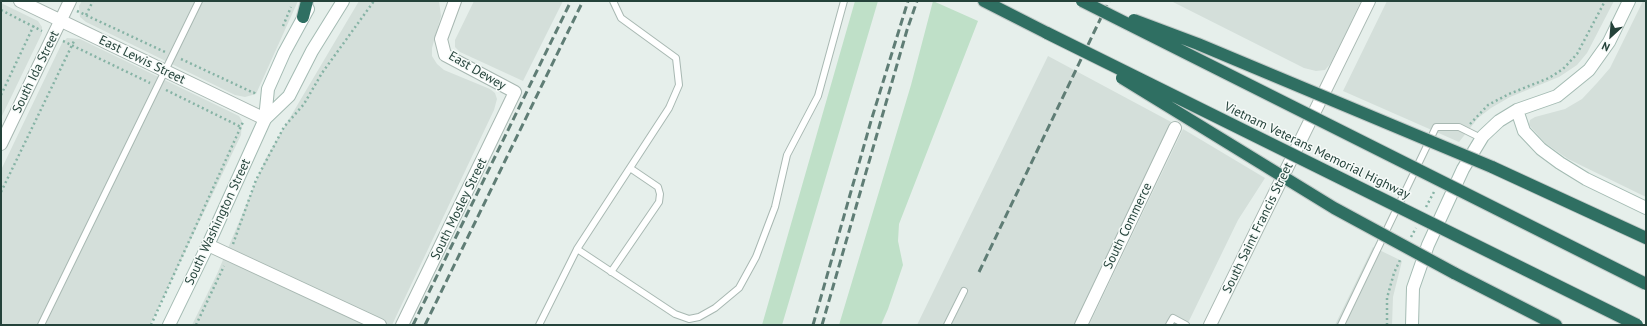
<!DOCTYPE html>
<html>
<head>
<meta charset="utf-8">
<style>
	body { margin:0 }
	#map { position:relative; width:1647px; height:326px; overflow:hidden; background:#e6efeb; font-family:"PT Sans",sans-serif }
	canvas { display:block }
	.frame { position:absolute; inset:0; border:2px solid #24423a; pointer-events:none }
	.north { position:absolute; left:1591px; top:16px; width:40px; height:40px; -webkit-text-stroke:3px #f7fbf9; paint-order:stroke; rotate:206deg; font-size:11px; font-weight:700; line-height:16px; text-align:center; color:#24423a }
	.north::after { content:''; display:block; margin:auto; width:14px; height:18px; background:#24423a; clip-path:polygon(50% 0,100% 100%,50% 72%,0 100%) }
</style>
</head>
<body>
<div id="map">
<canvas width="1647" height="326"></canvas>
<div class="frame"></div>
<div class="north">N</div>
</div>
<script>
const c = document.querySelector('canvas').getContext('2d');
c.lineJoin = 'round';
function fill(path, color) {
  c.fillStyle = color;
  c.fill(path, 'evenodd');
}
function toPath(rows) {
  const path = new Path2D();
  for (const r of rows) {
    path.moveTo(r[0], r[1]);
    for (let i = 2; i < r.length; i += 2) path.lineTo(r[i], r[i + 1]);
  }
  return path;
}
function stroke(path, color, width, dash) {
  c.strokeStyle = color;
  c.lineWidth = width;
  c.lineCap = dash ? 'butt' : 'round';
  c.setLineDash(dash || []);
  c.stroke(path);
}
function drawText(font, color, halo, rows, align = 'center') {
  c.font = font + ' "PT Sans",sans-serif';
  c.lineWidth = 3;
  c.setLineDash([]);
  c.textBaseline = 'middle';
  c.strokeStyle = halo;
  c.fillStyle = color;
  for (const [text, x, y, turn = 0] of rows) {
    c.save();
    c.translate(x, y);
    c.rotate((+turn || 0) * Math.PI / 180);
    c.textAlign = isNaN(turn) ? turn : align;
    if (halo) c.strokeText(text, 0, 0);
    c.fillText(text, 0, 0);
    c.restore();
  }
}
const built = toPath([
	[82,1,298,1,256,94,245,97,235,95,86,22,80,17,79,6],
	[359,1,439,1,441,16,432,48,432,56,437,64,444,70,490,89,495,93,497,99,494,110,392,325,192,325,217,274,266,158],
	[474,1,563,1,523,81,460,52,455,47,455,40],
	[1171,1,1361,1,1331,63,1325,70,1316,71,1304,68],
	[1387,1,1614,1,1587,53,1577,65,1559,77,1510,97,1491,108,1478,118,1459,142,1343,91],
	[1643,1,1646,1,1646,197,1568,159,1545,143,1529,125,1530,120,1535,117,1565,109,1582,99,1597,83,1610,68],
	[1,3,38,21,42,27,42,33,1,118],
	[67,38,80,39,239,116,242,121,241,135,150,325,1,325,1,170,62,43],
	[1048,56,1173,123,1075,325,917,325],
	[1183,129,1265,178,1238,220,1187,325,1089,325],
	[1373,247,1402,261,1393,297,1392,325,1335,325]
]);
const green = toPath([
	[855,1,878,1,782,325,762,325],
	[933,1,978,21,899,224,898,241,903,265,888,309,881,325,839,325,911,85]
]);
const path = toPath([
	[1,10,42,31],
	[77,11,165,52],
	[86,15,93,1],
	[283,26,291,7],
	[63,41,150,83],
	[181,59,254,93,255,91],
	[166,90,241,127],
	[1,95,34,25],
	[1470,124,1488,105,1509,94,1549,78,1563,69,1577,54,1605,1],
	[1,192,75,39],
	[1426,207,1435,190],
	[1411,237,1416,228],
	[233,244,256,180,284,127,304,104,322,73,374,1],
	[151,325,243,122],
	[196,325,224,266],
	[1387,325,1387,298,1394,273,1401,258]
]);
const lane = toPath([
	[577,249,675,314,689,319,699,317,715,308,739,288,756,257,775,207,787,155,818,96,844,1],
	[611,272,659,202,660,194,658,187,630,168],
	[41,325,199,1],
	[539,325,577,249,669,108,679,85,676,58,621,18,613,1],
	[947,325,964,291],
	[1169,325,1173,318,1186,325],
	[1341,325,1436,127,1459,127,1481,138]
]);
const street = toPath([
	[20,1,265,119],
	[1,144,70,1],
	[208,245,380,325],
	[402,325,515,92,445,55,441,39,455,1],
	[1081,325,1175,128],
	[1210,325,1369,1]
]);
const secondary = toPath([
	[1517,110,1524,131,1541,149,1560,163,1586,179,1646,208],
	[265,119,289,96,312,51,343,1],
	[169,325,208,245,265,119,268,89,284,53,308,9],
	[1412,325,1413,288,1428,245,1463,169,1483,136,1499,121,1517,110,1557,96,1589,70,1609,42,1629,1]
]);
const highway = toPath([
	[984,1,1047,33],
	[303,17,307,1],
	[1492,167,1646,238],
	[1454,273,1556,325]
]);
const rail = toPath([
	[979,272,1109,1],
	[413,325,571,1],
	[425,325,583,1],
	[813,325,871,121,908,1],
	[822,325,907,30,917,1]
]);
const highwayBridge = toPath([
	[1082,1,1646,284],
	[1134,20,1198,44,1492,167],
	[1047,33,1637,325],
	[1122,78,1334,208,1454,273]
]);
const streetNames = [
	["East Lewis Street",142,60,26],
	["East Dewey",477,71,30],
	["South Ida Street",36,72,-64],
	["Vietnam Veterans Memorial Highway",1317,151,26],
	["South Mosley Street",459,209,-64],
	["South Washington Street",218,222,-65],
	["South Commerce",1128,226,-64],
	["South Saint Francis Street",1258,228,-64]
];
fill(built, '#d4dfda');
fill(green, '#bfe0c8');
stroke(lane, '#a8b8b2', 8);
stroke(street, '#a8b8b2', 14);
stroke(secondary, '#a4bbb3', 14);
stroke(highway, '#c2cac8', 14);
stroke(path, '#86b3a5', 2.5, [2, 3]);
stroke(lane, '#fff', 6);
stroke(street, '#fff', 12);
stroke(secondary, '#fff', 12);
stroke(highway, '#2f6f62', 12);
stroke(rail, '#5f7d75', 3, [8, 4]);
stroke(highwayBridge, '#c2cac8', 14, []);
stroke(highwayBridge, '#2f6f62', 12);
drawText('13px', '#24423a', '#f7fbf9', streetNames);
</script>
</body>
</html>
